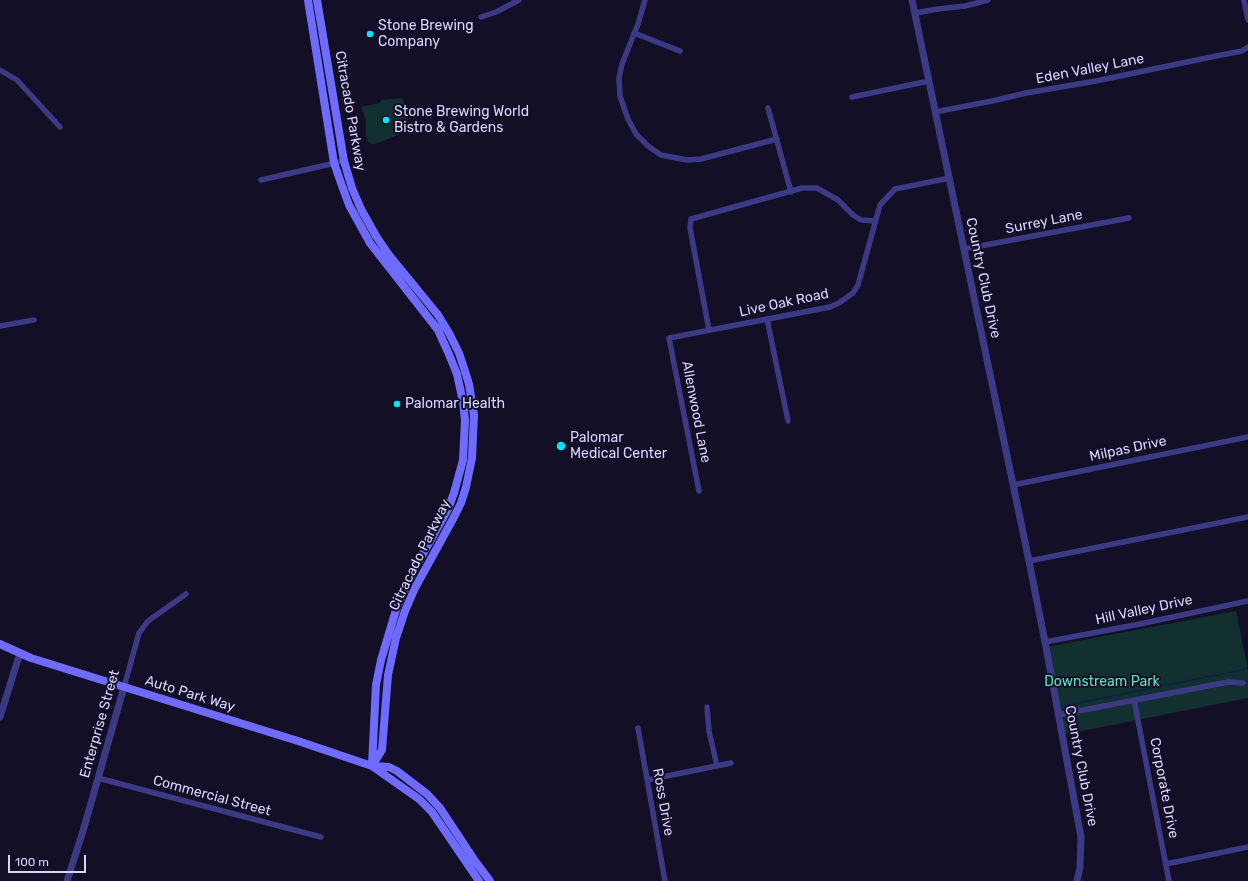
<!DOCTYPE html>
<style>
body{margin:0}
#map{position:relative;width:1248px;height:881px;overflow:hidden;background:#130f26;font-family:Rubik,sans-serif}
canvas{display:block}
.scale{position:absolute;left:8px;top:855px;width:78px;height:18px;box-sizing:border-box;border:2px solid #d9d4ff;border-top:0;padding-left:5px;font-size:12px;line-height:14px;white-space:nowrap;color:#d9d4ff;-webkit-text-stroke:3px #130f26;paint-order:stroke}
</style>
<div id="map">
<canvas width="1248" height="881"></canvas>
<div class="scale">100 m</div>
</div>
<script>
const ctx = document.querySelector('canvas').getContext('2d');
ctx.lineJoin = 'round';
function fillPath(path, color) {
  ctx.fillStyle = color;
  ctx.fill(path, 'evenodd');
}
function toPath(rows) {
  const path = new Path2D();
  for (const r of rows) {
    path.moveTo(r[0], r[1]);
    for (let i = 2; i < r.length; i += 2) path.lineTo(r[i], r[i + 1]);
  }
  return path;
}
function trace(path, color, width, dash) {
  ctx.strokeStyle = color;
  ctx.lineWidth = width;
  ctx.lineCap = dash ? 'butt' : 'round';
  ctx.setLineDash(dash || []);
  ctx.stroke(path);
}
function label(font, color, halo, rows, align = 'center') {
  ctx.font = font + ' Rubik,sans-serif';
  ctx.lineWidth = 4;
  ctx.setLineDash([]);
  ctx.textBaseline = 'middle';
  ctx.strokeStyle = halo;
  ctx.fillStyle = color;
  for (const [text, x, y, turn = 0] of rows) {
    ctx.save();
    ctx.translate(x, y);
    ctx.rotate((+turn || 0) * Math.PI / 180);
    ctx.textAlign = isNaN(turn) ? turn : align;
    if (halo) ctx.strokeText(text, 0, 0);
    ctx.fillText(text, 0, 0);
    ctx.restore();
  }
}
fillPath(toPath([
 [403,98,409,125,408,131,375,144,372,144,368,142,366,135,366,121,361,107,380,103,381,100],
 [1236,611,1248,670,1248,698,1062,735,1046,647]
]), '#12302f');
trace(toPath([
 [1058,707,1247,669]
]), '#0c2248', 1.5);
trace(toPath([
 [645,0,638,24,622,64,619,78,620,96,628,119,636,134,648,146,661,155,687,160,701,159,777,139],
 [1244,0,1248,20],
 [915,13,938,9,965,6,988,0],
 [481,17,496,12,519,0],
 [634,33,680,51],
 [0,70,17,80,60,127],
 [852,97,929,81],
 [768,108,791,192],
 [935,112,992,101,1026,93,1096,81,1211,57,1242,51,1248,47],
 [261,180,344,161],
 [964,249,1129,218],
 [767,319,788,421],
 [0,326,34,320],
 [709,330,690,228,691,219,802,188,817,188,838,200,853,215,861,220,876,221],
 [1013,485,1248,437],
 [699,491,669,338,830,307,839,303,853,293,858,285,880,205,895,189,950,178],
 [1029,561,1248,517],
 [1045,642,1135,625,1248,601],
 [124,687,139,633,148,621,186,594],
 [1134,700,1169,881],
 [707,707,709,731,717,766],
 [1058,715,1228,682,1243,683],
 [638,728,665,881],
 [98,778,321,837],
 [647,780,731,763],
 [1166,864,1248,847]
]), '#3d3a85', 5.5);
trace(toPath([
 [912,0,1029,561,1046,647,1081,837,1080,867,1077,881],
 [0,717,20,653],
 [67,881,83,831,124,687]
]), '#3d3a85', 7);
trace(toPath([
 [308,0,334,163,341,183,349,205,370,243,438,330,448,352,457,374,463,402,465,420,463,460,454,493,448,509,414,570,401,598,396,610,381,660,376,685,372,765],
 [317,0,344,161,352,188,361,209,376,236,389,255,438,315,449,333,459,353,464,368,469,384,474,415,472,458,466,487,461,503,454,517,415,588,405,611,396,638,388,675,382,750,372,766],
 [0,644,31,658,298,741,372,766,419,799,432,812,479,881],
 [373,766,389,767,397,771,427,794,440,808,475,861,490,881]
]), '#6f6bff', 8);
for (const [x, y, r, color] of [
 [370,34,4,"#00e5ff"],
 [386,120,4,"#00e5ff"],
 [397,404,4,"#00e5ff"],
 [561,446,5,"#00e5ff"]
]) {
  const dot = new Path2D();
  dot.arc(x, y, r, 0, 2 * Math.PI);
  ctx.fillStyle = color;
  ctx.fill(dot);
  trace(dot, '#130f26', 1.5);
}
label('14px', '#d9d4ff', '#130f26', [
 ["Stone Brewing",378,26],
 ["Company",378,42],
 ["Stone Brewing World",394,112],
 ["Bistro & Gardens",394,128],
 ["Palomar Health",405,404],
 ["Palomar",570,438],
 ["Medical Center",570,454]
], 'left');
label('14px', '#d9d4ff', '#130f26', [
 ["Eden Valley Lane",1090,69,-11],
 ["Citracado Parkway",350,111,80],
 ["Surrey Lane",1044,222,-11],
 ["Country Club Drive",983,278,78],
 ["Live Oak Road",784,303,-12],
 ["Allenwood Lane",696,412,79],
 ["Milpas Drive",1128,449,-12],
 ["Citracado Parkway",420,555,-64],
 ["Hill Valley Drive",1144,610,-12],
 ["Auto Park Way",190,694,17],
 ["Enterprise Street",100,724,-74],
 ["Country Club Drive",1081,766,79],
 ["Corporate Drive",1164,788,79],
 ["Commercial Street",212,796,15],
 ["Ross Drive",663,802,80]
]);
label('14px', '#5fe0c0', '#130f26', [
 ["Downstream Park",1102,682]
]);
</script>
